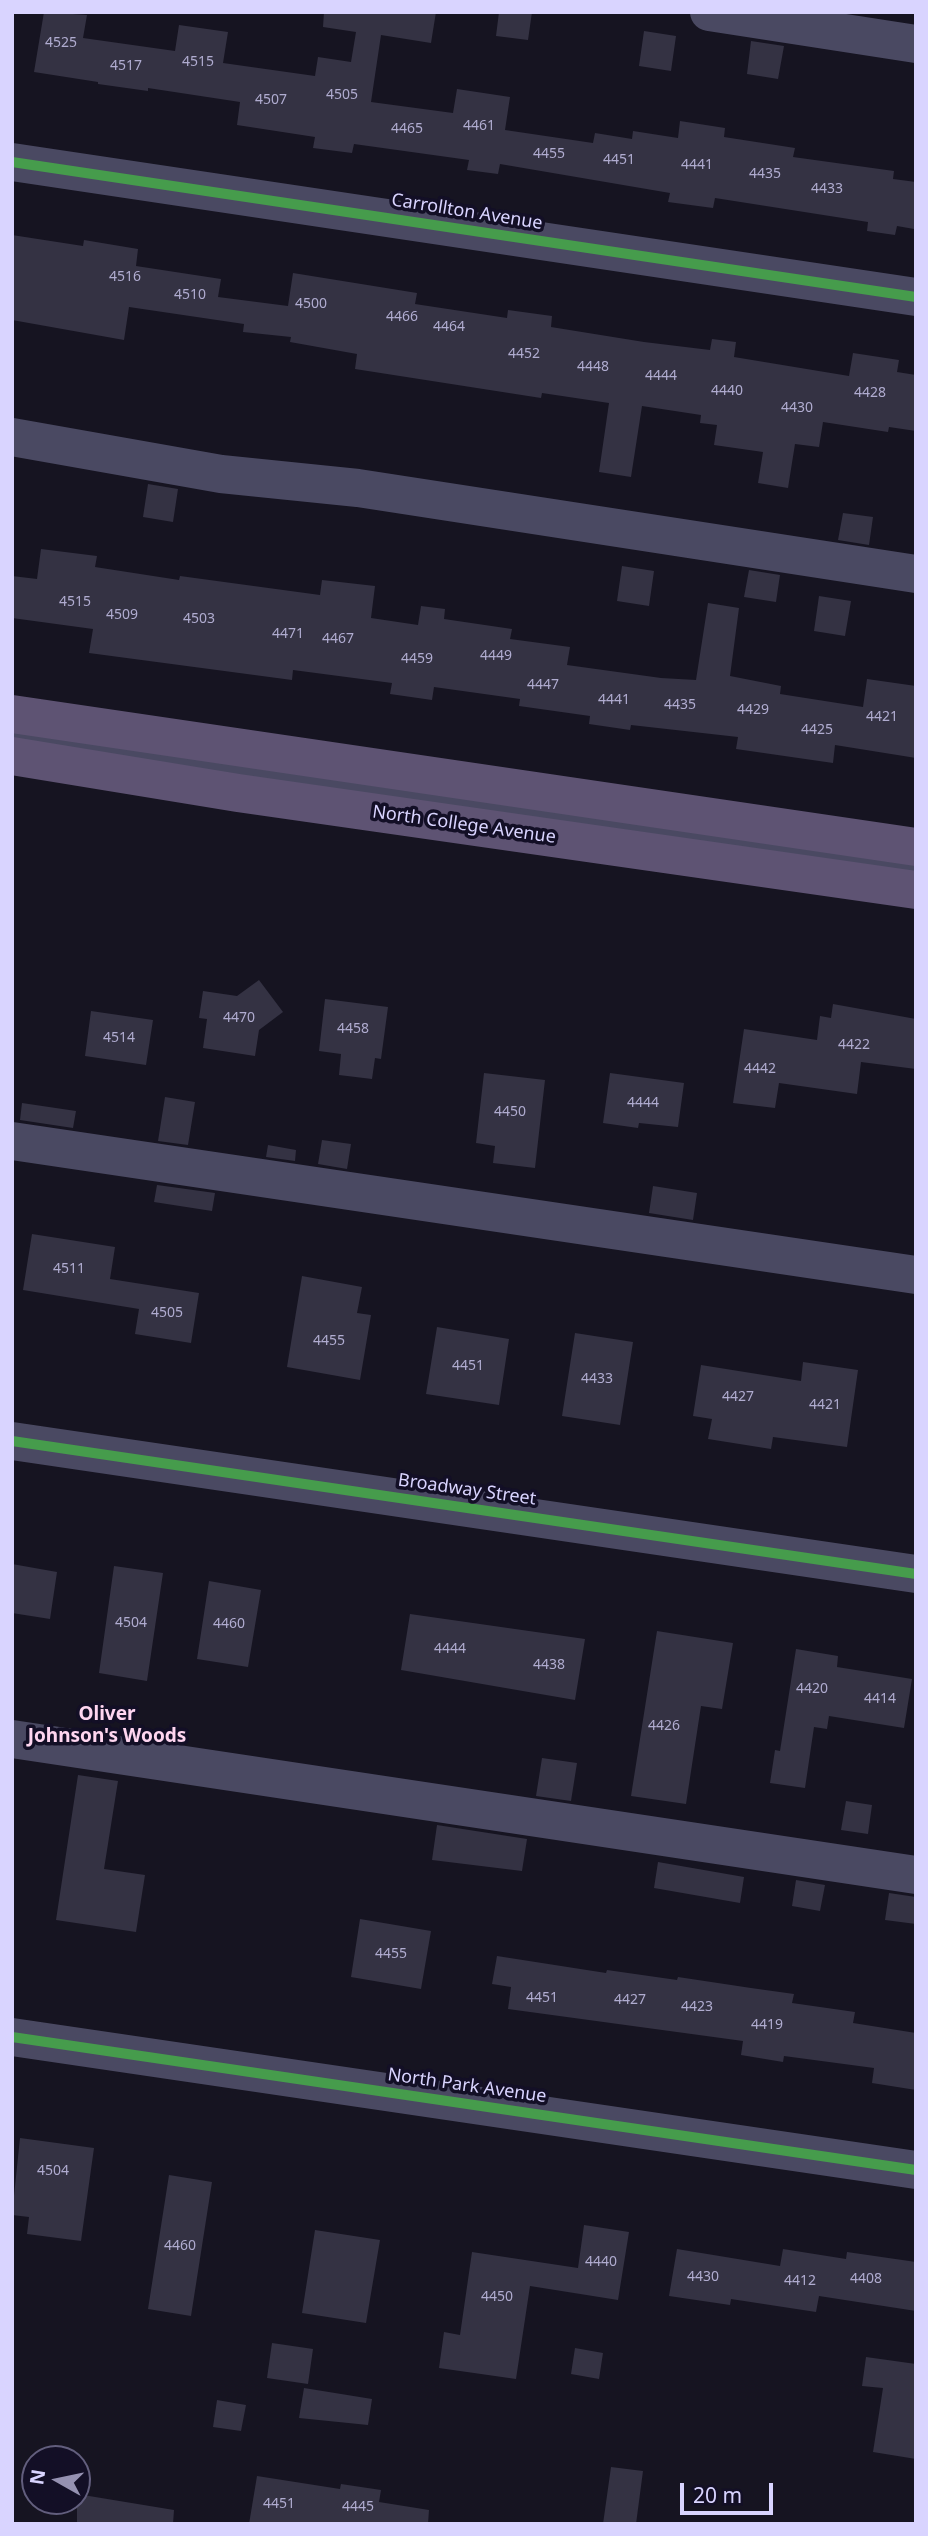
<!DOCTYPE html>
<style>
body{margin:0}
#map{position:relative;width:928px;height:2536px;overflow:hidden;background:#161421;font-family:"Noto Sans",sans-serif}
canvas{display:block}
.frame{position:absolute;inset:0;border:14px solid #d9d4ff;pointer-events:none}
.north{position:absolute;left:21px;top:2445px;width:70px;height:70px;box-sizing:border-box;background:#130f26;border:2px solid #625e7d;border-radius:50%;rotate:279deg;font-size:19px;font-weight:700;line-height:28px;text-align:center;color:#d9d4ff}
.north::after{content:'';display:block;margin:auto;width:24px;height:32px;background:#9591b1;clip-path:polygon(50% 0,100% 100%,50% 72%,0 100%)}
.scale{position:absolute;left:680px;top:2483px;width:93px;height:32px;box-sizing:border-box;border:4px solid #d9d4ff;border-top:0;padding-left:9px;font-size:21px;line-height:24px;white-space:nowrap;color:#d9d4ff;-webkit-text-stroke:5px #130f26;paint-order:stroke}
</style>
<div id="map">
<canvas width="928" height="2536"></canvas>
<div class="frame"></div>
<div class="north">N</div>
<div class="scale">20 m</div>
</div>
<script>
const ctx = document.querySelector('canvas').getContext('2d');
ctx.lineJoin = 'round';
function fillPath(path, color) {
  ctx.fillStyle = color;
  ctx.fill(path, 'evenodd');
}
function toPath(rows) {
  const path = new Path2D();
  for (const r of rows) {
    path.moveTo(r[0], r[1]);
    for (let i = 2; i < r.length; i += 2) path.lineTo(r[i], r[i + 1]);
  }
  return path;
}
function trace(path, color, width, dash) {
  ctx.strokeStyle = color;
  ctx.lineWidth = width;
  ctx.lineCap = dash ? 'butt' : 'round';
  ctx.setLineDash(dash || []);
  ctx.stroke(path);
}
function label(font, color, halo, rows, align = 'center') {
  ctx.font = font + ' "Noto Sans",sans-serif';
  ctx.lineWidth = 7;
  ctx.setLineDash([]);
  ctx.textBaseline = 'middle';
  ctx.strokeStyle = halo;
  ctx.fillStyle = color;
  for (const [text, x, y, turn = 0] of rows) {
    ctx.save();
    ctx.translate(x, y);
    ctx.rotate((+turn || 0) * Math.PI / 180);
    ctx.textAlign = isNaN(turn) ? turn : align;
    if (halo) ctx.strokeText(text, 0, 0);
    ctx.fillText(text, 0, 0);
    ctx.restore();
  }
}
fillPath(toPath([
 [44,12,87,15,83,38,175,51,179,25,228,32,223,63,315,76,318,57,351,62,356,32,323,27,324,12,436,12,431,43,381,35,371,102,453,113,457,89,510,97,505,130,593,143,595,133,632,139,633,131,678,138,680,121,725,128,724,137,795,148,793,157,894,171,893,179,916,182,914,229,897,226,895,235,867,231,868,222,715,198,713,208,668,202,670,193,500,164,498,174,467,170,469,160,354,144,352,153,313,148,315,137,237,125,240,102,148,88,148,91,98,84,98,82,34,72],
 [499,12,532,12,528,40,496,36],
 [644,31,676,36,671,71,639,66],
 [751,41,784,46,778,79,747,74],
 [12,235,83,246,84,240,138,249,136,266,221,279,218,297,288,306,293,273,417,293,415,304,507,318,508,310,552,316,551,327,644,342,710,350,712,339,736,342,734,357,849,376,853,353,899,360,897,372,916,375,916,431,889,427,888,432,823,422,819,447,795,444,788,488,758,483,763,452,714,445,717,425,700,423,701,415,642,406,631,477,599,472,609,403,542,393,541,398,355,369,357,354,290,342,291,337,243,332,244,324,129,307,124,340,12,320],
 [148,484,178,489,173,522,143,517],
 [843,513,873,517,869,545,838,540],
 [41,549,97,556,95,567,179,580,180,576,320,595,322,580,375,586,371,618,418,625,421,606,445,609,444,619,512,629,510,639,570,647,567,665,661,678,696,680,708,603,739,608,730,676,781,686,780,694,863,707,867,679,916,686,916,758,835,745,833,763,736,749,738,737,631,725,630,730,589,724,590,716,519,706,520,699,434,687,432,700,390,694,392,683,293,670,292,680,89,653,93,629,12,618,12,576,37,579],
 [622,566,654,571,649,606,617,601],
 [749,570,780,575,776,602,744,597],
 [819,596,851,601,845,636,814,631],
 [259,980,283,1012,259,1030,255,1056,203,1048,207,1019,199,1018,203,991,237,996],
 [325,999,388,1007,381,1059,375,1058,372,1079,339,1075,341,1054,319,1051],
 [833,1004,916,1019,916,1069,861,1062,857,1094,779,1083,775,1108,733,1103,744,1029,817,1040,820,1016,831,1018],
 [91,1011,153,1020,146,1065,85,1056],
 [484,1073,545,1080,535,1168,493,1163,495,1146,476,1143],
 [610,1073,684,1083,678,1127,639,1123,638,1128,603,1123],
 [165,1097,195,1102,188,1145,158,1141],
 [22,1103,76,1111,73,1128,20,1120],
 [322,1140,351,1144,347,1169,318,1164],
 [268,1145,296,1150,295,1161,266,1157],
 [157,1185,215,1193,212,1211,154,1202],
 [653,1186,697,1193,693,1220,649,1213],
 [32,1234,115,1247,110,1279,199,1293,191,1343,135,1334,139,1309,23,1290],
 [302,1276,362,1287,357,1313,371,1315,360,1380,287,1367],
 [437,1327,509,1339,499,1405,426,1394],
 [575,1333,633,1342,620,1425,562,1416],
 [803,1362,858,1370,847,1447,773,1437,771,1449,708,1439,712,1419,693,1416,701,1365,801,1381],
 [12,1564,57,1572,50,1619,12,1613],
 [114,1566,163,1573,147,1681,99,1673],
 [209,1581,261,1590,248,1667,197,1659],
 [410,1614,585,1639,575,1700,401,1670],
 [657,1631,733,1643,722,1709,701,1706,686,1804,631,1796],
 [796,1649,838,1656,837,1667,912,1679,904,1728,829,1716,827,1729,814,1727,805,1788,770,1783,775,1750,780,1751],
 [542,1758,577,1763,571,1801,536,1796],
 [78,1775,118,1781,104,1869,145,1875,136,1932,56,1920],
 [846,1801,872,1805,868,1834,841,1830],
 [437,1825,527,1839,522,1871,432,1860],
 [658,1862,744,1877,740,1903,654,1888],
 [796,1880,825,1885,820,1911,792,1906],
 [889,1893,916,1897,916,1924,885,1920],
 [360,1919,431,1931,421,1989,351,1977],
 [497,1956,606,1973,607,1970,677,1980,678,1977,751,1988,794,1994,792,2003,855,2012,853,2023,916,2033,916,2090,872,2083,874,2068,784,2056,783,2062,741,2055,743,2041,508,2009,511,1987,492,1984],
 [20,2138,94,2148,81,2241,27,2234,29,2217,12,2215],
 [169,2175,212,2182,191,2316,148,2309],
 [584,2225,629,2232,618,2300,530,2286,516,2379,439,2368,444,2332,460,2335,472,2252,578,2268],
 [315,2230,380,2240,366,2323,302,2313],
 [677,2249,780,2266,783,2249,846,2259,847,2252,916,2262,916,2311,819,2296,816,2312,731,2299,730,2305,669,2296],
 [272,2343,313,2349,308,2384,267,2378],
 [575,2348,603,2353,599,2379,571,2374],
 [866,2357,916,2364,916,2459,873,2452,883,2388,862,2386],
 [304,2388,372,2399,368,2425,299,2418],
 [217,2400,246,2405,241,2431,213,2427],
 [611,2467,643,2471,636,2524,603,2524],
 [257,2476,340,2489,341,2484,381,2490,379,2502,429,2510,428,2524,249,2524],
 [77,2494,174,2510,173,2524,77,2524]
]), '#343243');
trace(toPath([
 [709,12,916,44],
 [12,162,916,297],
 [12,437,221,474,358,488,916,574],
 [12,737,916,868],
 [12,1141,916,1275],
 [12,1441,916,1574],
 [12,1739,916,1875],
 [12,2037,916,2170]
]), '#4a4962', 38);
trace(toPath([
 [12,714,916,847],
 [12,756,238,793,916,890]
]), '#5e5373', 38);
trace(toPath([
 [12,162,916,297],
 [12,1441,916,1574],
 [12,2037,916,2170]
]), '#469c4c', 10);
label('14px', '#b0acd0', null, [
 ["4525",61,43],
 ["4515",198,62],
 ["4517",126,66],
 ["4505",342,95],
 ["4507",271,100],
 ["4461",479,126],
 ["4465",407,129],
 ["4455",549,154],
 ["4451",619,160],
 ["4441",697,165],
 ["4435",765,174],
 ["4433",827,189],
 ["4516",125,277],
 ["4510",190,295],
 ["4500",311,304],
 ["4466",402,317],
 ["4464",449,327],
 ["4452",524,354],
 ["4448",593,367],
 ["4444",661,376],
 ["4440",727,391],
 ["4428",870,393],
 ["4430",797,408],
 ["4515",75,602],
 ["4509",122,615],
 ["4503",199,619],
 ["4471",288,634],
 ["4467",338,639],
 ["4449",496,656],
 ["4459",417,659],
 ["4447",543,685],
 ["4441",614,700],
 ["4435",680,705],
 ["4429",753,710],
 ["4421",882,717],
 ["4425",817,730],
 ["4470",239,1018],
 ["4458",353,1029],
 ["4514",119,1038],
 ["4422",854,1045],
 ["4442",760,1069],
 ["4444",643,1103],
 ["4450",510,1112],
 ["4511",69,1269],
 ["4505",167,1313],
 ["4455",329,1341],
 ["4451",468,1366],
 ["4433",597,1379],
 ["4427",738,1397],
 ["4421",825,1405],
 ["4504",131,1623],
 ["4460",229,1624],
 ["4444",450,1649],
 ["4438",549,1665],
 ["4420",812,1689],
 ["4414",880,1699],
 ["4426",664,1726],
 ["4455",391,1954],
 ["4451",542,1998],
 ["4427",630,2000],
 ["4423",697,2007],
 ["4419",767,2025],
 ["4504",53,2171],
 ["4460",180,2246],
 ["4440",601,2262],
 ["4430",703,2277],
 ["4408",866,2279],
 ["4412",800,2281],
 ["4450",497,2297],
 ["4451",279,2504],
 ["4445",358,2507]
]);
label('18px', '#d9d4ff', '#130f26', [
 ["Carrollton Avenue",467,212,9],
 ["North College Avenue",464,825,8],
 ["Broadway Street",467,1490,8],
 ["North Park Avenue",467,2086,8]
]);
label('bold 19px', '#ffd6f0', '#130f26', [
 ["Oliver",107,1715],
 ["Johnson's Woods",107,1737]
]);
</script>
